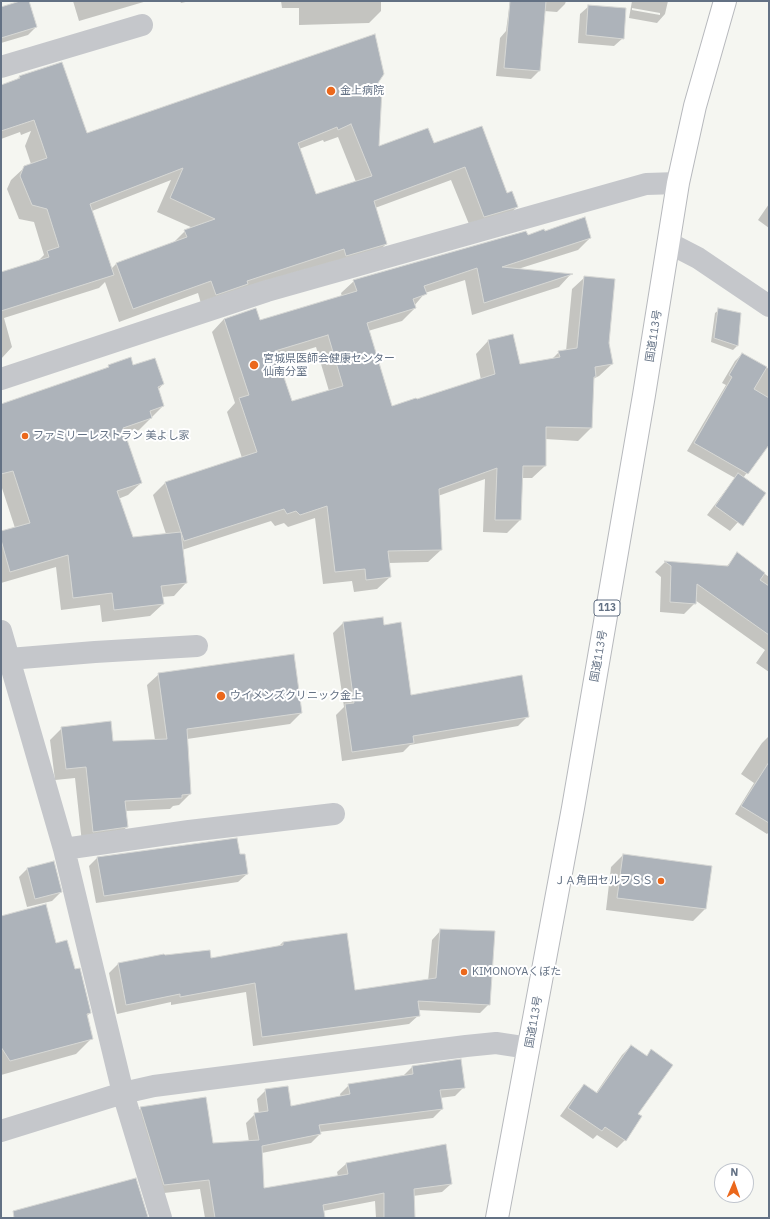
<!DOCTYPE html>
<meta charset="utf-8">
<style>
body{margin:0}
#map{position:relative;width:770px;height:1219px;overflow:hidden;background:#f5f6f1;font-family:"IBM Plex Sans",sans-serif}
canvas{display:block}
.frame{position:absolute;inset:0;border:2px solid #637184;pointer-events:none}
.north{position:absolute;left:714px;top:1163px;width:40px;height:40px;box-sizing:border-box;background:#fff;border:1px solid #c1c6ce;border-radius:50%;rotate:2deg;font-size:11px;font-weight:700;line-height:16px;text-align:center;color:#637184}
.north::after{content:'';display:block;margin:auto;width:14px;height:18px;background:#eb681c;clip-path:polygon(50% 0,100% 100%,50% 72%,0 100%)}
</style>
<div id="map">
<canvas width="770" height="1219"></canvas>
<div class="frame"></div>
<div class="north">N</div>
</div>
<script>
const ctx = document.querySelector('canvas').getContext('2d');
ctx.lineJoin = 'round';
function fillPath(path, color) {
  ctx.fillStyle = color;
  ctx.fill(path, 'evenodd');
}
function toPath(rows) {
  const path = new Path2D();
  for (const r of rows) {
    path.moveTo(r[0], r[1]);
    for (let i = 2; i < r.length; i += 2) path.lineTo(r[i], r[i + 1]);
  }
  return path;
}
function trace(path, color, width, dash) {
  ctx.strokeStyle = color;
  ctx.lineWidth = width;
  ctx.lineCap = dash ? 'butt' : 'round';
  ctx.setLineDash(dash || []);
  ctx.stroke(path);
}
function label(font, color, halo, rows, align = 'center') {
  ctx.font = font + ' "IBM Plex Sans","Noto Sans JP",sans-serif';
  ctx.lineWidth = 4;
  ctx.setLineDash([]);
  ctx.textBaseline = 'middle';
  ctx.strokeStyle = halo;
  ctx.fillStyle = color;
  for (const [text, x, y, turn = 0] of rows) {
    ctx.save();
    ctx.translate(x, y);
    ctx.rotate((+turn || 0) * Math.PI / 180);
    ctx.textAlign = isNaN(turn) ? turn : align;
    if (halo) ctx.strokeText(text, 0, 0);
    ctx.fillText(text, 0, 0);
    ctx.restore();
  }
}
fillPath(toPath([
 [23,1,28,1,36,27,28,35,1,43,1,8],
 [73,1,147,1,79,21],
 [180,1,190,1,181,3],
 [281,1,381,1,381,11,369,23,299,25,299,8,282,8],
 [510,1,566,1,565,4,557,12,544,11,539,71,531,79,496,76,500,38,506,31],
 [632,1,668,1,665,14,657,23,629,18],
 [632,8,660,13,660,15,632,10],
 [589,6,623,38,614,46,578,43,580,14],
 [61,63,86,134,377,83,378,148,433,145,506,194,517,207,503,220,471,229,451,180,375,208,386,244,373,257,202,307,198,293,119,322,105,282,99,288,4,318,12,347,1,359,1,273,37,262,44,255,34,222,19,219,7,189,11,180,25,167,31,164,25,146,31,131,21,135,20,132,1,139,1,86,16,81,19,77],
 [338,137,356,182,316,195,299,149,323,140,324,142],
 [171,180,157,212,193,228,185,231,172,244,116,264,111,269,92,211],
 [769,204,769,228,758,220],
 [544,232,590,238,578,250,518,269,570,275,559,287,472,315,465,280,425,293,414,306,415,308,402,321,368,331,391,407,416,401,481,380,476,354,488,341,513,336,519,366,552,359,559,352,566,351,572,289,585,277,608,343,612,364,599,376,593,379,591,428,578,441,545,439,545,466,532,478,521,478,520,520,507,533,483,532,485,479,438,496,441,550,428,562,388,563,390,577,377,589,354,592,352,581,323,584,315,518,288,527,284,523,275,526,271,521,182,550,186,583,174,596,162,597,163,604,150,616,102,622,100,605,61,610,56,567,1,583,1,532,15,528,1,485,1,405,105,369,109,366,133,366,163,384,158,390,163,406,139,430,124,435,141,483,128,495,118,499,132,538,166,534,153,495,165,483,242,458,227,412,235,403,212,332,224,319,255,309,259,322,342,297,341,293,354,281],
 [316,347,329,391,291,403,277,359],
 [719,310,740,314,737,346,733,350,711,342,715,313],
 [742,354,769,369,769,443,743,478,757,488,738,522,730,531,707,515,735,478,687,451,726,385,722,383,735,361],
 [733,559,749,562,769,577,769,672,756,663,765,650,695,600,695,603,684,614,660,612,661,577,655,572,665,562,726,567],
 [382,618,384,626,410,696,528,716,518,726,410,745,403,752,342,761,336,715,344,707,333,633,343,623],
 [159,674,301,713,290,724,187,739,190,794,179,805,173,806,170,809,125,811,127,827,115,838,82,843,75,778,55,780,50,740,62,728,113,742,155,740,147,685],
 [769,736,769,832,767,834,735,814,754,783,741,774,762,743],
 [623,855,705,909,693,921,606,910,611,867],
 [239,856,247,874,238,882,96,903,89,866,97,858],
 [27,869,61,892,52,901,27,907,19,877],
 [1,917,56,944,90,1013,87,1016,92,1038,76,1054,1,1075],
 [441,930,489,1004,480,1013,418,1010,419,1015,409,1024,253,1046,246,992,171,1005,171,1002,117,1014,109,973,118,964,164,955,210,959,279,946,283,942,354,991,428,981,432,940],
 [631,1046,646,1057,652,1051,637,1114,625,1140,617,1148,597,1135,593,1139,560,1116,576,1094,584,1085,596,1093,622,1055],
 [413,1066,464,1087,455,1096,440,1098,442,1109,433,1118,319,1132,320,1134,311,1143,262,1153,263,1190,338,1176,337,1172,346,1164,451,1184,442,1192,413,1196,414,1218,376,1218,375,1201,323,1211,324,1218,205,1218,200,1189,155,1194,132,1117,141,1108,212,1144,249,1142,246,1123,255,1114,259,1114,257,1099,266,1090,290,1107,341,1097,340,1094,349,1085,404,1077,404,1075]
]), '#0003');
const building = toPath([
 [20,1,29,1,37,27,1,38,1,7,20,1],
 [510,1,546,1,540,71,504,68,510,1],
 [588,5,626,8,624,39,586,35,588,5],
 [375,34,384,74,378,83,382,90,379,146,428,128,434,143,482,126,507,193,512,191,518,207,484,217,465,167,374,201,387,244,346,256,344,249,247,281,248,284,216,295,211,281,133,309,116,263,187,237,184,230,215,219,170,198,183,168,90,204,114,275,1,311,1,272,49,257,47,251,59,247,47,209,32,205,20,176,24,166,47,158,34,120,1,131,1,85,20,78,19,76,62,62,87,133,375,34],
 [351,124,372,176,316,194,298,143,337,127,338,130,351,124],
 [585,217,591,238,502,267,573,274,484,303,477,268,424,286,427,294,413,299,416,308,367,323,392,406,416,398,417,399,495,374,488,340,513,334,520,364,560,357,558,351,577,348,584,276,615,279,609,343,613,364,595,367,596,377,594,377,592,428,546,427,546,466,523,466,521,520,495,520,497,468,439,489,442,550,388,551,391,577,366,580,365,569,335,572,327,506,300,515,296,511,287,514,284,509,184,541,181,532,187,583,161,586,164,604,114,610,112,593,73,598,68,555,10,572,1,540,1,531,30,523,13,471,1,474,1,404,109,367,108,365,131,357,133,365,155,358,164,384,158,387,164,406,150,411,152,418,123,428,142,483,117,491,133,537,181,532,165,482,257,452,239,398,249,395,224,319,256,308,260,320,357,291,353,280,526,231,528,235,544,229,545,231,585,217],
 [328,335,343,386,292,401,275,351,328,335],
 [718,308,741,313,738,346,714,338,718,308],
 [742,353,767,367,754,389,769,398,769,445,748,474,694,443,732,377,729,375,742,353],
 [738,473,766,493,743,526,715,506,738,473],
 [737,552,765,573,760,580,769,586,769,635,697,584,696,604,670,602,671,566,664,561,728,566,737,552],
 [383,617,384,625,401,622,411,695,522,675,529,717,413,736,414,743,352,752,345,704,354,703,343,622,383,617],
 [294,654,302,713,187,729,191,794,182,795,182,798,125,801,128,827,93,832,86,767,66,769,61,727,111,721,113,741,167,739,158,673,294,654],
 [769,762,769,823,741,806,769,762],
 [237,838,240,854,245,854,248,874,104,896,97,857,237,838],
 [623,854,712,866,706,909,617,898,623,854],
 [54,861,62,892,35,899,27,868,54,861],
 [46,904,56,943,67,940,75,969,80,968,91,1013,87,1014,93,1039,10,1061,1,1047,1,916,46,904],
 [440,929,495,931,490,1005,418,1001,420,1016,262,1037,255,983,180,997,180,994,126,1005,118,963,164,954,165,955,210,950,211,958,283,945,283,942,347,933,355,990,436,978,440,929],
 [631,1045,647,1056,651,1049,673,1065,638,1114,642,1116,626,1141,605,1127,602,1131,568,1108,584,1084,597,1093,631,1045],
 [461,1059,465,1088,440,1090,443,1109,319,1125,321,1134,262,1146,264,1188,348,1174,346,1163,446,1144,452,1184,414,1189,415,1218,384,1218,384,1193,323,1205,325,1218,215,1218,209,1180,164,1185,140,1107,206,1097,213,1143,259,1140,254,1113,268,1111,265,1089,288,1086,291,1106,350,1094,348,1084,413,1074,412,1066,461,1059],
 [136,1178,148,1217,142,1218,14,1218,13,1211,136,1178]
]);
fillPath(building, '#adb3ba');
trace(building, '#d6d7d4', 1);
const highway = toPath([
 [497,1218,573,808,644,395,678,183,695,106,725,1]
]);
trace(highway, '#b7b9bd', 24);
trace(toPath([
 [1,67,142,25],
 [669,243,698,258,769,306],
 [1,379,267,291,646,184,678,183],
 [1,631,64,849,123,1093,161,1218],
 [9,659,95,652,197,646],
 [64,849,189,831,334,814],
 [1,1131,123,1093,154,1086,466,1046,496,1043,529,1048]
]), '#c5c7cb', 22);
trace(highway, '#fff', 22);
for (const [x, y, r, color] of [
 [331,91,5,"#eb681c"],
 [254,365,5,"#eb681c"],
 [25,436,4,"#eb681c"],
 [221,696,5,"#eb681c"],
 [661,881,4,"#eb681c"],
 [464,972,4,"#eb681c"]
]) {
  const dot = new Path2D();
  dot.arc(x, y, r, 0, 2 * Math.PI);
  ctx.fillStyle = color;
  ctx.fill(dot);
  trace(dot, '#fff', 1.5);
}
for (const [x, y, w] of [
 [607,608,26]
]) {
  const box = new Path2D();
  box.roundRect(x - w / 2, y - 8, w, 16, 3);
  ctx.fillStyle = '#fff';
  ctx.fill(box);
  trace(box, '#637184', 1);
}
label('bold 10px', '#637184', null, [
 ["113",607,608]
]);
label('11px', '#637184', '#fff', [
 ["金上病院",340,91],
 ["宮城県医師会健康センター",263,359],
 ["仙南分室",263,372],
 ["ファミリーレストラン 美よし家",33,436],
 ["ウイメンズクリニック金上",230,696],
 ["ＪＡ角田セルフＳＳ",653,881,"right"],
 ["KIMONOYAくぼた",472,972]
], 'left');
label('11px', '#637184', '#fff', [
 ["国道113号",654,336,-81],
 ["国道113号",599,656,-80],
 ["国道113号",534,1022,-80]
]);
</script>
